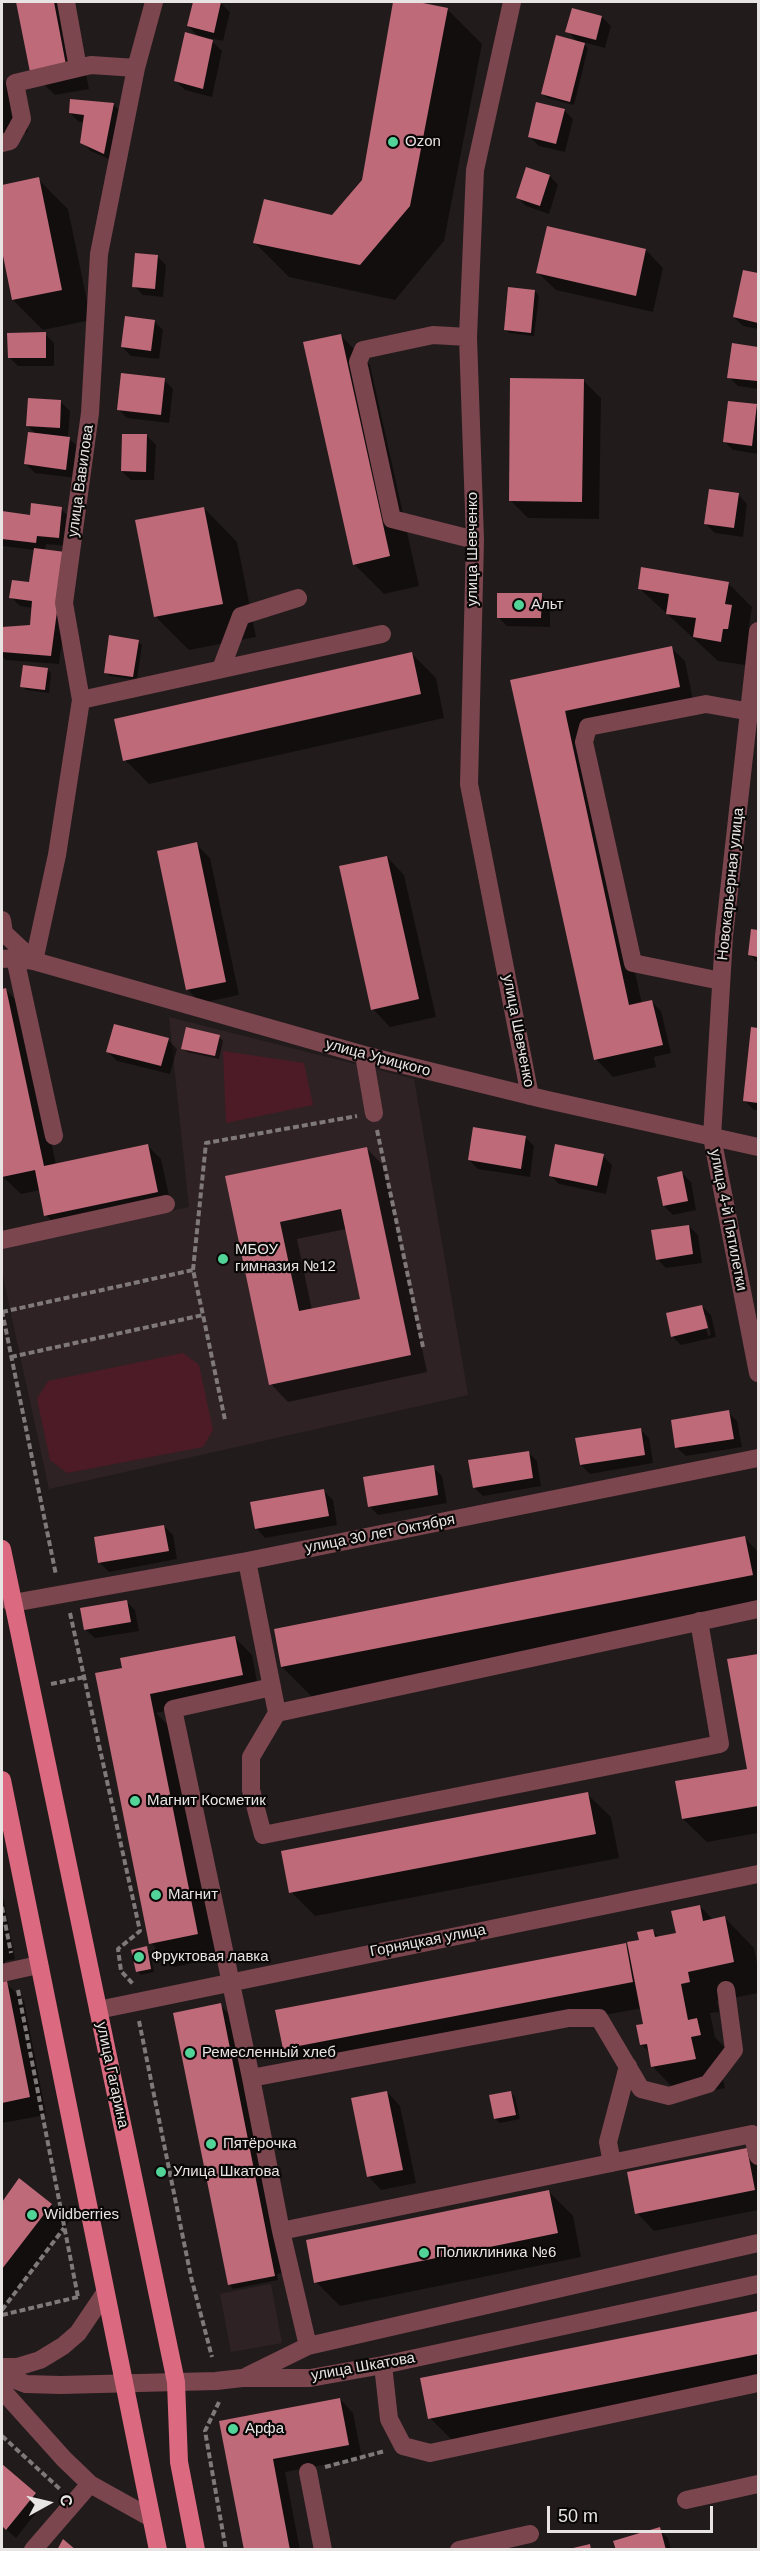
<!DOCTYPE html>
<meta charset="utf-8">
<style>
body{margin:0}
#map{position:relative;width:760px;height:2551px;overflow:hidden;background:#221b1c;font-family:Arial,sans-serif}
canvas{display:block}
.frame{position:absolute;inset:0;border:3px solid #e9e4e4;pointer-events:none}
.north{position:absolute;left:18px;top:2473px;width:60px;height:60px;-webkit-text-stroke:4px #0a0707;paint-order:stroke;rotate:82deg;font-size:16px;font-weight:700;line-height:24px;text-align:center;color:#e9e4e4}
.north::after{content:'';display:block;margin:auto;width:21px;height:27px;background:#e9e4e4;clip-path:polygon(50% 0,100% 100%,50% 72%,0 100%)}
.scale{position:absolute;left:547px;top:2506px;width:166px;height:27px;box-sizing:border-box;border:3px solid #e9e4e4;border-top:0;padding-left:8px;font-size:18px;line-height:21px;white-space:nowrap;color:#e9e4e4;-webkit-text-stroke:4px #0a0707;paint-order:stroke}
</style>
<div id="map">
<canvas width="760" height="2551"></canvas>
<div class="frame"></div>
<div class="north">С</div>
<div class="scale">50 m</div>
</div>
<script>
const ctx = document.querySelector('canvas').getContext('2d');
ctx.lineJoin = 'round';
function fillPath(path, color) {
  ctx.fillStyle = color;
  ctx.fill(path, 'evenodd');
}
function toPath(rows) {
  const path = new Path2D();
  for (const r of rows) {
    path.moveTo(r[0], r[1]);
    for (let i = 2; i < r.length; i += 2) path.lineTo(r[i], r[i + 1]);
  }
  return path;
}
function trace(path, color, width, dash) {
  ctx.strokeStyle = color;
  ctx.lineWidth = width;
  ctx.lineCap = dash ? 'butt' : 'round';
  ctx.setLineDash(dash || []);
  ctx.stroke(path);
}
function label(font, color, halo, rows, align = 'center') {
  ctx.font = font + ' Arial,sans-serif';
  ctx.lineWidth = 4.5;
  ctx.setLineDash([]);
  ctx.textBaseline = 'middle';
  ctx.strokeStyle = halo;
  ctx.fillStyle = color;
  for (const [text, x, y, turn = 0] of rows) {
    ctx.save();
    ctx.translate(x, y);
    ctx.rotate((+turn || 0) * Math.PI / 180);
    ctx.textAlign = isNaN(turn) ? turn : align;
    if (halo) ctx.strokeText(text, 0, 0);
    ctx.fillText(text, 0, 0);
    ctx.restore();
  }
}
fillPath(toPath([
 [169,1017,414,1079,468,1395,49,1489,2,1272,2,1247,189,1207],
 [271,2284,282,2343,231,2352,220,2294]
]), '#2f2224');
fillPath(toPath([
 [223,1051,304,1063,313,1105,226,1123],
 [183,1353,199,1365,213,1430,203,1447,67,1473,50,1460,37,1399,48,1381]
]), '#4c1b25');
fillPath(toPath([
 [18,2,72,2,89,89,55,95,31,72],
 [194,2,221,3,230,12,223,41,209,38,222,51,212,97,185,90,176,81,200,38,188,26],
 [395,2,411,2,447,9,482,44,444,241,395,300,289,277,254,242,332,217,363,180],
 [573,10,602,17,611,26,605,48,582,42,588,48,574,105,547,98,543,94,578,42,567,31],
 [2,78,22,98,28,132,2,137],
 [72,100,114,105,123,114,113,161,91,151,82,142,84,122,79,122,70,113],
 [564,110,573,119,565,152,539,146,530,137],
 [550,176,558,185,549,214,526,206,517,197],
 [38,179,68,209,91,320,43,330,13,300,2,244,2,186],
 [548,228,646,250,663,268,653,312,556,290,538,273],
 [157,256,166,265,163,297,143,295,134,286],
 [744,272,758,275,758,329,743,326,734,317],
 [535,291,539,296,534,336,509,333,505,329],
 [154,321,163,330,159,359,131,356,122,347],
 [45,334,54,343,54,366,18,366,9,357],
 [340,335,370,365,419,586,384,594,354,564],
 [733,345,758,348,758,389,738,386,729,377],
 [164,380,173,389,169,423,127,418,118,409],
 [583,380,601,398,599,519,528,518,510,500],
 [61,402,70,411,68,438,79,447,75,478,35,473,26,464,36,434,28,426],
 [757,406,758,454,733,450,724,441],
 [147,436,156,445,154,480,131,480,122,471],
 [739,495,747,504,743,537,715,533,706,524],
 [204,508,237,542,256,637,189,650,155,616],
 [61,509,70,518,68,546,46,544,45,551,73,562,59,664,6,660,2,656,2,628,32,626,33,608,20,606,11,597,30,584,35,550,2,546,2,513,32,516],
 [728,583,752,607,749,625,755,631,745,665,718,661,639,588],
 [541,595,550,604,550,627,507,626,498,617],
 [138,641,142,645,137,680,110,676,105,672],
 [671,648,685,661,693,700,580,724,642,1004,652,1002,661,1011,671,1053,654,1057,656,1067,613,1077,596,1059,512,681],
 [560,684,567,715,564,716],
 [412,654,436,678,444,718,149,784,125,760],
 [47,669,51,673,49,693,26,690,22,686],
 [196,844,210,858,239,995,201,1003,187,989],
 [387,857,404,875,436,1017,390,1027,373,1009],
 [753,930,758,931,758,963,750,955],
 [6,990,23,1007,56,1165,148,1146,161,1159,171,1205,59,1229,46,1215,40,1190,21,1194,3,1177,2,991],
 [752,1029,758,1029,758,1110,754,1110,745,1101],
 [219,1037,223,1041,219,1059,187,1052,183,1048],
 [168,1040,177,1049,170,1074,117,1061,108,1052],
 [525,1137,534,1146,530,1177,478,1169,469,1160],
 [366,1148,384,1166,427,1372,288,1402,271,1384,227,1178],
 [346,1229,361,1300,312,1310,297,1239],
 [603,1156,612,1165,606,1194,559,1184,550,1175],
 [682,1173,691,1182,696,1210,673,1215,664,1206],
 [689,1226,698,1235,702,1263,666,1268,657,1259],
 [702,1306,711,1315,716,1337,681,1345,672,1336],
 [703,1315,706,1315,711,1335,708,1336],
 [728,1412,737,1421,742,1447,686,1456,677,1448],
 [640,1429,649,1438,653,1463,590,1474,581,1465],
 [528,1452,537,1461,541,1486,483,1496,474,1487],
 [433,1467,442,1476,447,1503,378,1515,369,1506],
 [324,1491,333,1500,337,1525,265,1538,256,1528],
 [164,1526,173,1535,177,1559,109,1572,100,1563],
 [745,1538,758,1552,758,1609,312,1697,282,1667,275,1631],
 [126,1601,135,1610,139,1631,95,1638,86,1630],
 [234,1637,252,1655,259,1693,156,1713,176,1733,221,1957,174,1967,151,1943,124,1669],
 [758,1656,758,1833,707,1842,683,1819,748,1770,729,1661],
 [587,1794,611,1817,619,1858,315,1916,291,1892],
 [2,1891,15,1959,5,1961,6,1969,2,1970],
 [700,1906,713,1920,725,1918,754,1948,758,1969,758,1993,717,2001,719,2012,710,2013,715,2037,727,2050,720,2067,725,2088,682,2097,653,2067,650,2053,641,2044,645,2025,642,2008,308,2072,284,2048,625,1945,630,1950,653,1931,659,1937,677,1934],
 [146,1948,150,1952,154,1972,141,1975,137,1971],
 [6,1983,24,2001,46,2115,2,2123,2,1984],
 [220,2005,244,2029,292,2271,277,2274,278,2280,233,2289,229,2284],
 [387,2092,400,2106,416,2183,381,2190,368,2176],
 [511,2093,515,2097,520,2119,500,2123,495,2119],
 [746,2150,758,2162,758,2210,654,2231,637,2213],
 [20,2180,51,2205,69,2222,2,2309,2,2204],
 [549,2192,573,2216,581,2257,340,2306,316,2282],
 [758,2313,758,2389,460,2448,430,2418,422,2380],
 [340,2399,353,2413,362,2458,285,2472,300,2550,245,2550,221,2422],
 [2,2466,44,2503,16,2538,2,2526],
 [659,2529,668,2538,671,2550,617,2550]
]), '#0007');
fillPath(toPath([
 [16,2,54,2,66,65,30,72],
 [193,2,221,2,214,33,187,26],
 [393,2,418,2,448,8,410,206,360,265,253,243,264,199,332,215,362,180],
 [572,8,602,16,596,40,565,32],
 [185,32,213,40,203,89,174,81],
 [556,35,585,43,570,102,541,94],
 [70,99,114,103,104,154,80,143,84,115,69,113],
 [536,102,565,109,556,144,528,137],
 [526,167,550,175,540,206,516,198],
 [39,177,62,290,12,300,2,251,2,185],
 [547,226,646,249,636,296,536,273],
 [135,253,158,255,155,289,132,287],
 [743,270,758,273,758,323,733,317],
 [508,287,535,290,531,333,504,330],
 [125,316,155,320,151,351,121,347],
 [46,332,46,358,8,358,7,333],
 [341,334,390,556,353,565,303,342],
 [732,343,758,347,757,381,727,378],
 [121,373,165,378,161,415,117,410],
 [510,378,584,379,582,502,509,501],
 [28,398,61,400,60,428,26,426],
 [728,401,757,404,752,446,723,442],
 [28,432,70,437,66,470,24,464],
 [122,434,147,434,146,472,121,471],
 [709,489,739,493,734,528,704,524],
 [31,503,62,507,59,538,37,536,36,543,2,539,2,511,30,515],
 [204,507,223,604,154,617,135,520],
 [34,548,65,552,51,656,2,652,2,627,30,625,32,601,9,598,12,580,29,582],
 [641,567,729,582,725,604,732,605,728,629,723,629,721,642,693,637,696,618,666,614,669,594,638,589],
 [497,593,542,593,541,618,497,618],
 [109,635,139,640,133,677,104,673],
 [672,646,680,687,565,711,629,1005,652,1000,663,1045,594,1060,510,680],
 [412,652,421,694,123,761,114,719],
 [23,665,48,668,45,690,20,687],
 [197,842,226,982,186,990,157,851],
 [387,856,419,999,371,1010,339,866],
 [751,929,758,930,758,957,748,955],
 [6,988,44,1166,148,1144,158,1192,44,1216,35,1170,2,1177,2,989],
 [114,1024,169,1038,161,1066,106,1052],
 [186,1027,220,1035,215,1056,181,1049],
 [751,1027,758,1028,758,1103,743,1101],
 [473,1127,526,1136,521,1169,468,1160],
 [555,1144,604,1154,597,1186,549,1176],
 [367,1147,411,1355,269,1385,225,1176],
 [341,1209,360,1299,299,1311,280,1222],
 [682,1171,688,1201,663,1206,657,1177],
 [689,1225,693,1254,656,1260,651,1230],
 [702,1305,708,1328,671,1337,666,1313],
 [729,1410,734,1439,675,1448,671,1420],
 [641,1428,645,1455,580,1465,575,1438],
 [529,1451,533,1478,473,1488,468,1460],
 [434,1465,438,1495,368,1507,363,1477],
 [324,1489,329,1516,255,1529,250,1502],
 [164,1525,169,1551,98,1563,94,1537],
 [745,1536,753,1575,281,1667,274,1629],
 [127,1600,131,1622,84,1630,80,1608],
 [235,1636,243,1675,150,1694,198,1934,149,1944,95,1673,122,1668,120,1658],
 [758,1654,758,1806,682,1819,675,1781,747,1769,727,1659],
 [588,1792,596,1834,289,1893,281,1851],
 [700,1905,703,1921,725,1916,734,1962,688,1972,690,1982,681,1984,688,2020,697,2018,701,2035,691,2037,696,2059,651,2067,647,2044,640,2045,636,2025,643,2024,627,1942,639,1940,637,1932,653,1929,655,1937,676,1933,671,1911],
 [626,1943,633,1982,283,2049,275,2010],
 [147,1946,151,1969,136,1972,131,1950],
 [7,1981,30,2097,2,2103,2,1982],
 [221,2003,275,2276,228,2285,173,2013],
 [387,2091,403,2170,367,2177,351,2098],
 [511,2091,516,2115,494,2119,489,2095],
 [747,2148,755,2190,635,2214,627,2172],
 [19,2178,52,2204,2,2269,2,2202],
 [549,2190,558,2233,314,2283,306,2240],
 [758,2311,758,2354,428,2419,420,2378],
 [340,2398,349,2445,273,2459,290,2550,244,2550,219,2421],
 [2,2464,36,2493,6,2530,2,2526],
 [660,2527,666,2550,616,2550,613,2541],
 [63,2539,76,2550,57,2550],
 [590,2544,591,2550,569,2550,569,2549]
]), '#be6a79');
trace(toPath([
 [377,1130,423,1347],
 [193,1270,206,1143,357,1116],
 [2,1311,56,1575],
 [2,1312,193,1270,203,1315],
 [11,1357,203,1315,225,1420],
 [70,1613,140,1931,118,1949,121,1971,133,1984],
 [51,1684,85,1677],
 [2,1907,11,1953],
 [18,1990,78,2297],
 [139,2021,191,2277,212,2357],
 [2,2310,64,2228],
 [2,2315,78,2297],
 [219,2402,205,2431,226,2550],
 [2,2436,61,2490],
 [325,2467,385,2451]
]), '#7f7979', 4, [6, 3]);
trace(toPath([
 [66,2,78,68],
 [512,2,475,170,468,337,475,540,469,784,530,1096],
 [2,143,10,141,22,119,15,83,91,65,136,68],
 [468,337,433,335,363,350,358,362,392,519,475,540],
 [758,631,724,936,712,1137,758,1373],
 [221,669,241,616,298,598],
 [81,700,382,634],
 [2,920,4,933,34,961],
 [15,958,54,1136],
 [2,959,15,958,34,961,364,1055,543,1099,758,1147],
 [34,961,57,855,81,700,64,603,90,413,99,254,136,68,154,2],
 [721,981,633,963,584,742,588,727,706,704,751,712],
 [364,1055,374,1113],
 [2,1240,166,1204],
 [247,1561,277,1713,251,1757,251,1790,263,1835,720,1744,699,1621],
 [2,1597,13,1603,247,1561,758,1458],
 [272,1687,173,1709,251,2078,569,2018,599,2018,641,2089,669,2096,708,2084,734,2050,726,1990],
 [277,1713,758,1609],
 [2,1973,38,1965],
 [98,2010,758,1874],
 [251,2078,281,2231],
 [612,2163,608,2142,628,2066],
 [308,2346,281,2231,752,2134,758,2156],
 [383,2365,389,2419,403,2446,430,2453,758,2383],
 [2,2367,17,2367,40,2360,63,2346,78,2333,105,2293],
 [2,2375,26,2384,61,2385,216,2381,242,2378,310,2378,383,2365,758,2284],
 [247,2376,308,2346,758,2243],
 [2,2390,64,2459,90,2484,151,2518],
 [308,2472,323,2550],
 [686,2500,758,2484],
 [33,2550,90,2484],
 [459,2550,530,2534]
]), '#7c464f', 18);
trace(toPath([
 [2,1549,176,2382,179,2462,196,2550],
 [2,1780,158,2550]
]), '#db6a80', 18);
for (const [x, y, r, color] of [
 [393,142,6,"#52d397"],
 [519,605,6,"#52d397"],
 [223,1259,6,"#52d397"],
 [135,1801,6,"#52d397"],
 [156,1895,6,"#52d397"],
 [139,1957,6,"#52d397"],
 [190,2053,6,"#52d397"],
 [211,2144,6,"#52d397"],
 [161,2172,6,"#52d397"],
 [32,2215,6,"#52d397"],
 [424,2253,6,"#52d397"],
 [233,2429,6,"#52d397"]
]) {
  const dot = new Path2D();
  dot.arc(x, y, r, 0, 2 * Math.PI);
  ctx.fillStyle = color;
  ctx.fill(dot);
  trace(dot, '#0a0707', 2);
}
label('15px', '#e9e4e4', '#0a0707', [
 ["Ozon",405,142],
 ["Альт",531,605],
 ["МБОУ",235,1250],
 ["гимназия №12",235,1267],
 ["Магнит Косметик",147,1801],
 ["Магнит",168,1895],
 ["Фруктовая лавка",151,1957],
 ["Ремесленный хлеб",202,2053],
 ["Пятёрочка",223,2144],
 ["Улица Шкатова",173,2172],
 ["Wildberries",44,2215],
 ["Поликлиника №6",436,2253],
 ["Арфа",245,2429]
], 'left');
label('15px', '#e9e4e4', '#0a0707', [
 ["улица Вавилова",81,481,-82],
 ["улица Шевченко",473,549,-90],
 ["Новокарьерная улица",731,884,-84],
 ["улица Шевченко",518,1031,79],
 ["улица Урицкого",378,1058,15],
 ["улица 4-й Пятилетки",728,1220,79],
 ["улица 30 лет Октября",380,1534,-11],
 ["Горняцкая улица",428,1941,-11],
 ["улица Гагарина",112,2075,78],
 ["улица Шкатова",363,2367,-10]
]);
</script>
